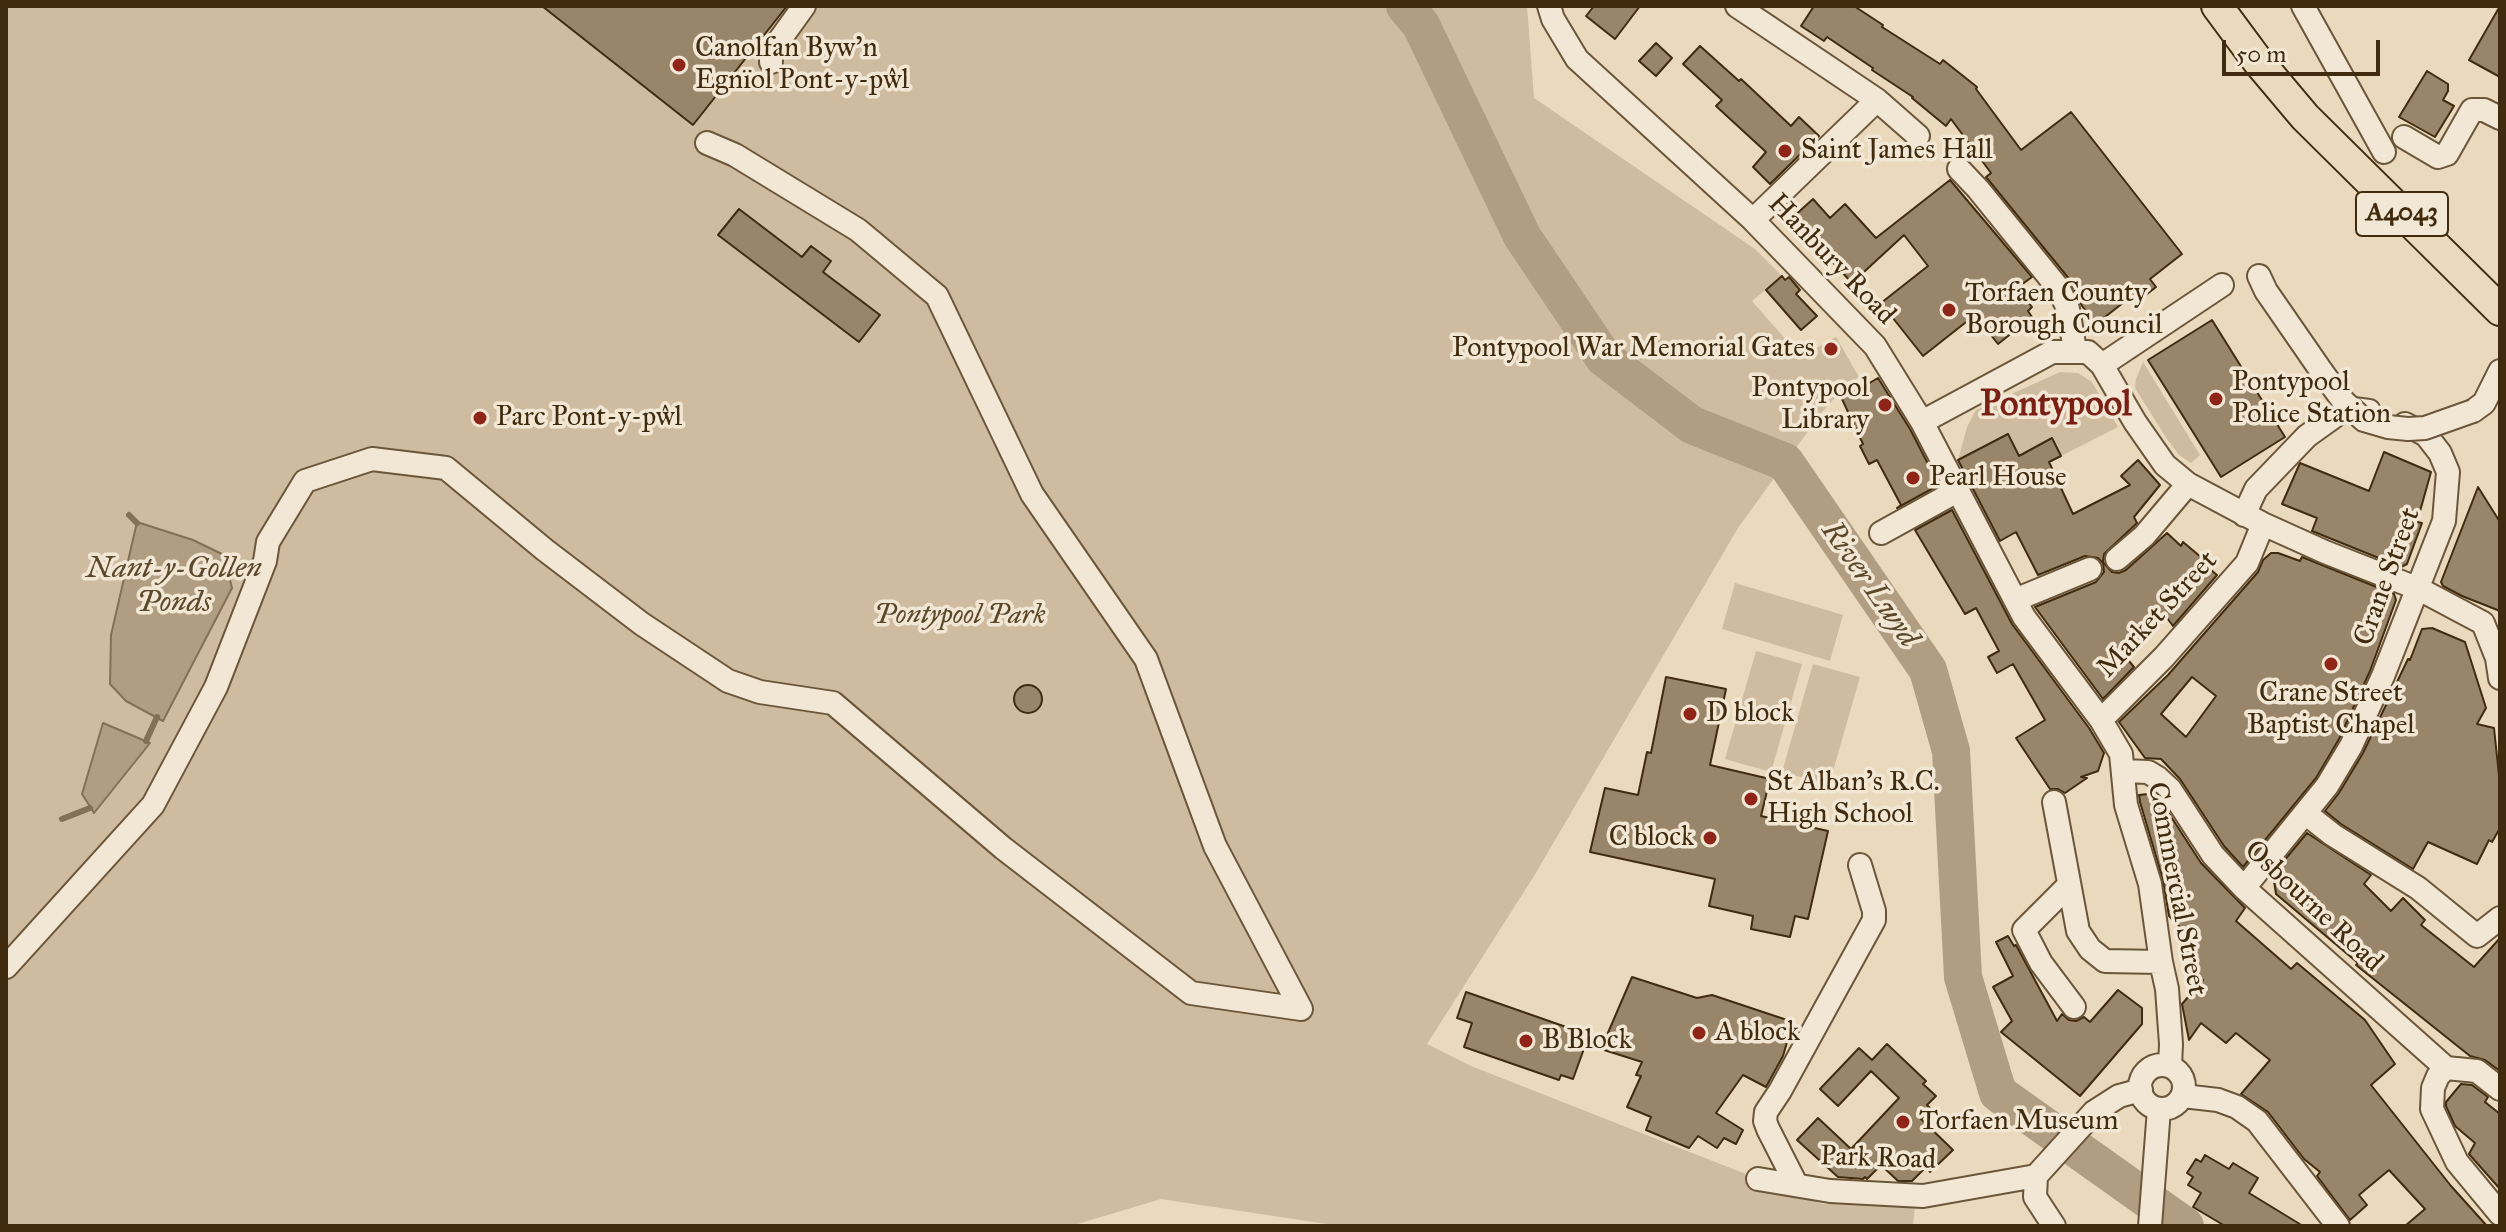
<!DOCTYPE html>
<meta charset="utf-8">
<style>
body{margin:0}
#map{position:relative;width:2506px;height:1232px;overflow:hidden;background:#ebd9be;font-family:"IM FELL Great Primer",serif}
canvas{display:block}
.frame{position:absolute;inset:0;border:8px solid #402b0e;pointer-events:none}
.scale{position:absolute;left:2222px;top:40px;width:158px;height:36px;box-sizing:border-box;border:4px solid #402b0e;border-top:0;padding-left:10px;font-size:24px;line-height:28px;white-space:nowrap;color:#402b0e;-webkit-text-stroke:6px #f2e6d5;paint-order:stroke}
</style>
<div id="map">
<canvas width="2506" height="1232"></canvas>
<div class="frame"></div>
<div class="scale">50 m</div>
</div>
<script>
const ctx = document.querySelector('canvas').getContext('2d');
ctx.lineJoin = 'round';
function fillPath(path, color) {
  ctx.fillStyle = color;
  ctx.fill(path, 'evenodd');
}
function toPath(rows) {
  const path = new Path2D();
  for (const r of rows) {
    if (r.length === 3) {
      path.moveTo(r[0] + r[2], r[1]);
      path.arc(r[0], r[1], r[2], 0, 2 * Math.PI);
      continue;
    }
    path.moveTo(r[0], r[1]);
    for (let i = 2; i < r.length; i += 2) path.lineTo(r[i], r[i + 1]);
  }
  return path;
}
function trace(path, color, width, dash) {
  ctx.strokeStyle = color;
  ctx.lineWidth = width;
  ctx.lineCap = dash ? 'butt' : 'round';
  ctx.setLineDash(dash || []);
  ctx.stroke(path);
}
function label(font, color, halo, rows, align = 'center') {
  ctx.font = font + ' "IM FELL Great Primer",serif';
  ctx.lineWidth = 7;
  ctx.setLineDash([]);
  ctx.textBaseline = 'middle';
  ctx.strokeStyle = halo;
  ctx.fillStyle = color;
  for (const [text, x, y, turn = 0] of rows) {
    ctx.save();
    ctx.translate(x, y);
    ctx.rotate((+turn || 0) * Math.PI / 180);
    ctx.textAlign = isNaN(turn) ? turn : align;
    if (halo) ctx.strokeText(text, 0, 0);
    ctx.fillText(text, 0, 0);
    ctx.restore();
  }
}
fillPath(toPath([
 [6,6,1527,6,1534,98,1755,249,1782,276,1752,301,1801,357,1836,337,1859,377,1842,390,1822,412,1738,528,1534,876,1427,1044,1471,1066,1822,1204,1915,1205,1913,1226,1340,1226,1161,1199,1071,1226,6,1226],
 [2143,362,2200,455,2191,463,2179,455,2167,439,2135,388,2136,379],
 [2060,372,2078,373,2092,382,2118,427,2061,456,2052,438,2019,456,2007,434,1958,460,1967,427,1976,410],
 [1735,583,1843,615,1830,661,1722,629],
 [1756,651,1802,664,1771,772,1725,759],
 [1813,664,1860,677,1829,785,1782,772]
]), '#cebba0');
const water = toPath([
 [137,522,193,540,224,555,232,588,163,721,126,701,110,684,111,635,137,522],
 [103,723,150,743,94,813,82,794,103,723]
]);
fillPath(water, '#b19e82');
trace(water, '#847054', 2);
trace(toPath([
 [129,515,137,523],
 [146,741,157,717],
 [62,819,90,808]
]), '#847054', 6);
trace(toPath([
 [1405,6,1421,25,1522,236,1604,358,1692,425,1785,462,1928,670,1951,751,1963,977,1998,1093,2185,1226]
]), '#b19e82', 38);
const building = toPath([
 [542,6,787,6,693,125,542,6],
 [1594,6,1640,6,1615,39,1586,16,1594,6],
 [1814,6,1854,6,1883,25,1882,27,1940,64,1943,60,1977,87,1976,89,2021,150,2071,112,2182,254,2150,279,2156,287,2133,305,2128,299,2096,324,2082,306,2070,280,1986,177,1991,173,1951,119,1946,126,1912,98,1913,97,1872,70,1873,68,1827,37,1824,41,1801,26,1814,6],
 [2500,6,2500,77,2469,60,2500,6],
 [1656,43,1672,58,1656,76,1639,61,1656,43],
 [1700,46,1739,81,1741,79,1791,126,1799,117,1819,136,1770,184,1753,167,1766,152,1716,106,1722,100,1683,64,1700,46],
 [2427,71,2448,84,2448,91,2443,100,2454,106,2435,137,2399,117,2427,71],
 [1950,180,2032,277,2017,288,2032,307,2028,311,2032,317,1998,344,1975,315,1923,356,1881,303,1928,266,1904,235,1852,283,1792,218,1813,199,1830,218,1845,204,1876,238,1950,180],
 [739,209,802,257,811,246,831,261,823,272,880,315,859,342,718,235,739,209],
 [1782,276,1785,280,1789,277,1800,290,1796,294,1817,316,1801,330,1766,290,1782,276],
 [2212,320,2285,437,2221,477,2148,360,2212,320],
 [1878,378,1910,429,1939,485,1897,508,1901,505,1877,460,1869,464,1860,446,1863,444,1842,399,1878,378],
 [2008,434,2019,456,2052,438,2061,456,2049,462,2073,514,2130,485,2121,476,2138,460,2160,485,2134,517,2137,523,2104,554,2103,562,2112,572,2119,573,2126,570,2167,533,2181,546,2183,542,2202,558,2200,561,2217,575,2173,626,2167,618,2123,654,2134,667,2103,699,2035,607,2096,582,2104,572,2103,563,2098,558,2085,556,2038,575,2016,532,2000,541,1958,460,2008,434],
 [2384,452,2431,472,2417,522,2422,523,2407,564,2401,567,2312,531,2317,518,2282,504,2300,463,2369,491,2384,452],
 [2478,487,2500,522,2500,611,2462,596,2443,586,2441,582,2478,487],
 [1952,510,2012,624,2089,728,2104,753,2098,771,2081,777,2087,778,2065,793,2058,789,2050,789,2016,738,2045,720,2013,664,1997,673,1988,657,1999,651,1976,608,1965,614,1915,530,1952,510],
 [2271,553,2278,553,2300,561,2302,557,2394,594,2396,600,2370,671,2339,739,2316,778,2243,867,2224,846,2180,779,2161,759,2145,758,2119,722,2168,675,2258,572,2263,560,2271,553],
 [2192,677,2216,696,2186,737,2161,714,2192,677],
 [2432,628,2465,642,2486,708,2477,724,2494,728,2500,785,2500,828,2492,842,2489,840,2477,864,2428,842,2413,869,2341,824,2325,811,2339,793,2363,753,2408,659,2410,660,2422,629,2432,628],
 [1666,677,1726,689,1710,765,1770,779,1761,816,1828,831,1808,919,1795,916,1790,937,1751,929,1753,916,1709,906,1715,879,1590,852,1605,788,1638,795,1647,752,1651,753,1666,677],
 [1028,699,14],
 [2148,794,2159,798,2201,863,2245,908,2236,921,2291,969,2297,963,2365,1020,2395,1064,2371,1085,2451,1186,2487,1226,2405,1226,2425,1209,2389,1170,2359,1195,2367,1205,2350,1220,2317,1176,2320,1172,2304,1159,2268,1112,2241,1094,2270,1060,2236,1033,2226,1043,2201,1023,2189,1040,2182,1004,2203,980,2188,958,2184,931,2169,916,2163,880,2140,802,2139,795,2148,794],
 [2307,833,2371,875,2364,884,2391,911,2403,898,2425,920,2421,925,2474,967,2500,938,2500,1071,2485,1060,2470,1056,2356,965,2358,963,2276,894,2273,874,2307,833],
 [2008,936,2014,946,2016,945,2057,1021,2062,1014,2069,1020,2076,1021,2084,1017,2090,1022,2118,990,2142,1008,2142,1024,2080,1096,2001,1032,2012,1021,1993,987,2013,976,1996,942,2008,936],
 [1632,977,1697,998,1712,995,1793,1022,1783,1056,1766,1087,1743,1075,1716,1113,1743,1130,1736,1144,1724,1138,1717,1148,1698,1136,1689,1148,1646,1130,1651,1117,1627,1107,1641,1076,1636,1075,1642,1062,1601,1049,1632,977],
 [1466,992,1589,1035,1573,1079,1561,1075,1559,1080,1464,1047,1472,1023,1457,1018,1466,992],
 [1887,1044,1926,1081,1923,1084,1936,1096,1927,1105,1931,1109,1921,1119,1953,1150,1930,1172,1926,1167,1912,1181,1898,1181,1881,1165,1867,1179,1865,1177,1863,1179,1838,1177,1797,1140,1818,1118,1851,1149,1899,1098,1871,1071,1838,1106,1820,1089,1859,1048,1872,1060,1887,1044],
 [2461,1084,2472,1085,2488,1097,2485,1102,2500,1114,2500,1189,2469,1154,2475,1143,2455,1126,2446,1106,2446,1102,2461,1084],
 [2205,1155,2229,1169,2233,1163,2258,1178,2249,1193,2303,1226,2225,1226,2193,1207,2201,1193,2188,1185,2193,1177,2187,1173,2196,1159,2201,1162,2205,1155]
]);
fillPath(building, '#99856a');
trace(building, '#402b0e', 2);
const minor = toPath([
 [1549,6,1553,19,1577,59,1753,220,1875,346,1922,422,2024,617,2101,720,2121,754,2126,805,2150,884,2161,962,2167,989,2171,1044,2170,1066],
 [1737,6,1877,100,1918,136],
 [2303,6,2384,152],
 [771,62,771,52,804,6],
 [2404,137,2438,157,2447,154,2472,110,2484,110,2500,118],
 [1959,169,1978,189,2059,289,2068,309,2075,350],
 [1753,220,1877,100],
 [2259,276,2266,291,2322,372],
 [2102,365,2222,285],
 [2473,411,2484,403,2500,371],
 [1922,422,2052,352,2088,352,2102,365,2135,422,2165,465,2188,484,2263,524,2325,552,2419,589,2483,623,2497,658,2500,678],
 [2244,515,2256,489,2307,436,2342,411,2354,409,2369,411],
 [1881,533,1957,491],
 [2117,559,2144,536,2188,484],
 [2015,600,2090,569],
 [2101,720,2164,657,2247,563,2263,524],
 [2123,771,2148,772,2158,778,2170,789,2213,855,2244,888,2446,1068,2477,1071,2500,1089],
 [2054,802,2078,931,2090,949,2105,961,2161,962],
 [2305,813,2333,835,2418,888,2477,936,2500,918],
 [2068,886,2024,930,2041,963,2074,1007],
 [2244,888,2327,786,2351,746,2383,676,2444,521,2448,472,2440,453,2426,435,2405,424],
 [6,967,153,805,216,687,265,561,268,542,305,481,372,459,446,468,545,550,642,624,728,681,760,692,833,703,1003,848,1191,993,1301,1009,1215,846,1146,659,1032,494,937,296,858,230,735,155,707,143],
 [2162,1087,22],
 [2446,1068,2438,1076,2433,1088,2432,1109,2457,1162,2500,1214],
 [2183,1096,2218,1100,2237,1107,2257,1121,2338,1226],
 [2036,1176,2094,1112,2119,1096,2141,1090],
 [2036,1176,2035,1197,2054,1226],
 [1758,1179,1830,1191,1923,1196,2036,1176],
 [1796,1184,1768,1129,1765,1121,1766,1112,1780,1091,1874,920,1874,911,1860,865],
 [2150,1226,2159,1109]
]);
const major = toPath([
 [2217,6,2257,60,2305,117,2500,310]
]);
trace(minor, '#6b563a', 26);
trace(major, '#402b0e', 34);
trace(minor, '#f2e6d5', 22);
trace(major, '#ebd9be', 30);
const minorBridge = toPath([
 [2322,372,2344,402,2364,420,2388,427,2408,429,2425,428,2473,411]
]);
trace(minorBridge, '#6b563a', 26, []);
trace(minorBridge, '#f2e6d5', 22);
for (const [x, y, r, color] of [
 [679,65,8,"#8f2418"],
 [1785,151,8,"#8f2418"],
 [1949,310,8,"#8f2418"],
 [1831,349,8,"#8f2418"],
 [2216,399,8,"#8f2418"],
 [1885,405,8,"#8f2418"],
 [480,418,8,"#8f2418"],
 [1913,478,8,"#8f2418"],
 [2331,664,8,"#8f2418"],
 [1690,714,8,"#8f2418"],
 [1751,799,8,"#8f2418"],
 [1710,838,8,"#8f2418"],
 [1699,1033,8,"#8f2418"],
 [1526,1041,8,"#8f2418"],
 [1903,1122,8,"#8f2418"]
]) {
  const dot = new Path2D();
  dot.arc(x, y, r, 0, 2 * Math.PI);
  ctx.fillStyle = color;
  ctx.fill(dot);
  trace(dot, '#f2e6d5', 3);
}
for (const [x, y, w] of [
 [2402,214,92]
]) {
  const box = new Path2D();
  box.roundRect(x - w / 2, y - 22, w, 44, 6);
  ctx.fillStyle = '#f2e6d5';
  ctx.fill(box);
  trace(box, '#402b0e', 2);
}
label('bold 26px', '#402b0e', null, [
 ["A4043",2402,214]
]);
label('28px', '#402b0e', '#f2e6d5', [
 ["Canolfan Byw'n",695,49],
 ["Egnïol Pont-y-pŵl",695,81],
 ["Saint James Hall",1801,151],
 ["Torfaen County",1965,294],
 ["Borough Council",1965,326],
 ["Pontypool War Memorial Gates",1815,349,"right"],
 ["Pontypool",2232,383],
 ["Police Station",2232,415],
 ["Pontypool",1869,389,"right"],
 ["Library",1869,421,"right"],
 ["Parc Pont-y-pŵl",496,418],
 ["Pearl House",1929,478],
 ["Crane Street",2331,694,"center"],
 ["Baptist Chapel",2331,726,"center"],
 ["D block",1706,714],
 ["St Alban's R.C.",1767,783],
 ["High School",1767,815],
 ["C block",1694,838,"right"],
 ["A block",1715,1033],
 ["B Block",1542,1041],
 ["Torfaen Museum",1919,1122]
], 'left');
label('28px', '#402b0e', '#f2e6d5', [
 ["Hanbury Road",1831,260,46],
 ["Crane Street",2388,577,-70],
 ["Market Street",2158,615,-47],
 ["Commercial Street",2176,889,79],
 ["Osbourne Road",2313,907,43],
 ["Park Road",1878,1159,2]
]);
label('italic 28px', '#5c482b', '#f2e6d5', [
 ["Pontypool Park",960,616]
]);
label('italic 30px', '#5c482b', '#f2e6d5', [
 ["Nant-y-Gollen",174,570],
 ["Ponds",174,604],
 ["River Lwyd",1869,585,55]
]);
label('bold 36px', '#7a1f14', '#f2e6d5', [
 ["Pontypool",2056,406]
]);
</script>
